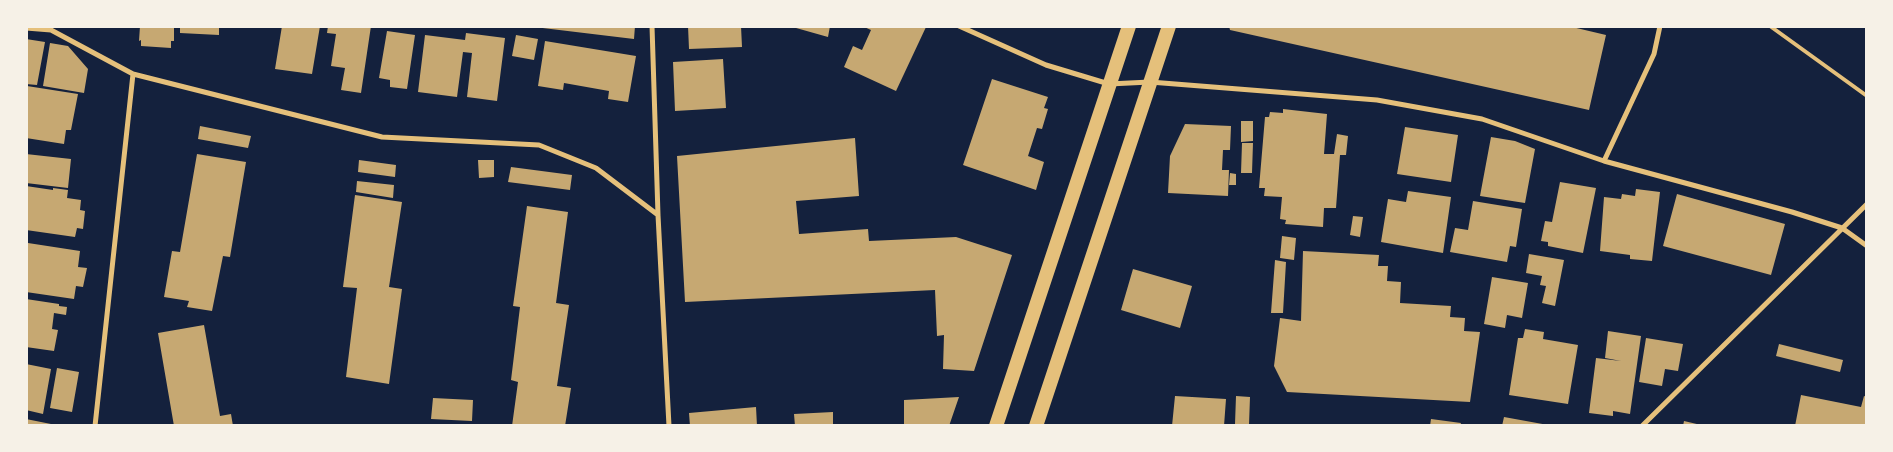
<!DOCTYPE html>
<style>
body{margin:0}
#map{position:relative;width:1893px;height:452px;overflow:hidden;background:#14213d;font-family:"IBM Plex Sans",sans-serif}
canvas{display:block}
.frame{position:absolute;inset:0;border:28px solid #f6f1e7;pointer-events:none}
</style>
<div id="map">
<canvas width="1893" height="452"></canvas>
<div class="frame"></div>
</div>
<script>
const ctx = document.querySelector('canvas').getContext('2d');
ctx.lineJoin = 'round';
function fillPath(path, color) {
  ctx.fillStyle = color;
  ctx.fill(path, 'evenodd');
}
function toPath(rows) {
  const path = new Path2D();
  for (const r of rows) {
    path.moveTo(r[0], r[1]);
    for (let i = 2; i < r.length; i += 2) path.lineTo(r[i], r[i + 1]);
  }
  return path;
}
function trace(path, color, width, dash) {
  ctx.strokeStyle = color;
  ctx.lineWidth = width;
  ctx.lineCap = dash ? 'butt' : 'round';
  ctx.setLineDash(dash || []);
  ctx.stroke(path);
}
fillPath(toPath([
 [140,26,174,26,174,41,171,41,171,48,141,46,141,40,139,41],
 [180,26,219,26,219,35,180,33],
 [282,26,320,26,312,74,275,69],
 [328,26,371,26,361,93,341,90,345,68,331,66,336,34,327,33],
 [526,26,635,26,634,39],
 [688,26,741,26,742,47,689,49],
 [789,26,830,26,828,37],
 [862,26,926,27,896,91,844,67,853,46,862,50,871,30],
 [1229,26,1568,26,1606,35,1589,110,1230,30],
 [387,31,415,35,407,89,390,87,390,80,379,78],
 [466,33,505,38,497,101,467,97,472,53,463,52,457,97,418,92,425,35,465,40],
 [516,35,538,39,534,60,512,56],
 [26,39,45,42,37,85,26,84],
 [545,41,636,56,628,102,608,99,609,91,564,83,563,90,538,86],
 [50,43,68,46,88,69,84,93,43,86],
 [723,59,726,108,675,111,673,62],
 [992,79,1048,97,1044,108,1048,109,1042,129,1037,128,1028,156,1044,162,1036,190,963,165],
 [27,86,78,94,71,130,66,130,64,144,26,138],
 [1283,109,1327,114,1324,154,1334,154,1337,134,1348,136,1346,155,1340,155,1336,208,1324,208,1323,227,1285,224,1286,220,1280,219,1282,197,1264,196,1265,188,1259,188,1265,117,1269,117,1270,112,1283,113],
 [1241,121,1253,121,1253,141,1241,142],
 [1185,124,1231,126,1230,150,1223,150,1222,170,1229,170,1228,196,1168,193,1170,156],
 [200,126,251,136,248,148,198,139],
 [1405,127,1458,135,1451,182,1397,174],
 [1491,137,1515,141,1535,149,1525,203,1480,196],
 [855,138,859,196,796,201,799,234,868,229,869,241,956,237,1012,255,974,371,943,369,944,335,937,336,935,290,685,302,677,156],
 [1242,143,1253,143,1252,173,1241,173],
 [26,154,71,159,68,188,26,183],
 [197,154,246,162,230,257,223,256,212,311,187,307,189,301,164,297,172,251,180,252],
 [359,160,396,165,395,177,358,172],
 [478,160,494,160,494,177,479,178],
 [511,167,572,175,570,190,508,182],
 [1230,173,1236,174,1236,185,1229,185],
 [357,181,394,185,393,198,356,192],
 [1560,182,1596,188,1583,253,1548,246,1548,242,1541,241,1545,221,1552,222],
 [26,186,53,190,53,188,68,190,67,198,81,200,80,210,85,211,83,229,77,228,75,237,26,230],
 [1636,189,1660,192,1652,261,1630,259,1630,255,1600,251,1604,197,1621,199,1622,194,1635,196],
 [1408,191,1451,197,1443,253,1381,242,1388,199,1406,202],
 [1677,194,1785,224,1771,275,1663,246],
 [355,195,402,202,389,287,402,289,389,384,346,377,357,288,343,287],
 [1473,201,1522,209,1516,247,1510,246,1507,262,1450,252,1455,228,1468,230],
 [527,206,568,212,556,303,569,305,557,386,571,388,565,426,512,426,518,382,511,380,520,307,513,306],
 [1353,216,1363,217,1360,237,1350,235],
 [1282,236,1296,238,1294,260,1280,258],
 [28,243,80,251,78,267,87,268,83,287,76,286,74,299,26,292,26,255],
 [1303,251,1379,255,1378,266,1388,266,1387,281,1401,282,1400,303,1451,306,1450,317,1465,318,1464,331,1480,332,1470,402,1287,392,1274,366,1280,318,1301,321],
 [1529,254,1564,260,1555,306,1542,303,1546,286,1540,285,1542,276,1526,273],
 [1275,260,1286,262,1283,313,1271,313],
 [1133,269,1192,286,1180,328,1121,310],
 [1492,277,1528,283,1522,318,1507,315,1505,328,1484,324],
 [26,299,59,304,59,306,67,307,66,315,54,313,52,329,58,330,54,351,26,347],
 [204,325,220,416,231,414,233,426,174,426,158,333],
 [1525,329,1544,332,1543,339,1578,345,1568,404,1509,395,1518,338,1523,338],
 [1608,331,1641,336,1630,414,1613,411,1613,416,1589,413,1596,358,1621,361,1605,358],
 [1646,338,1683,344,1678,371,1665,369,1662,386,1639,382],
 [1779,344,1843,360,1840,372,1776,356],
 [26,364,51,369,43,414,26,410],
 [57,368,79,372,72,412,50,408],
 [1801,395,1861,407,1864,396,1867,397,1867,426,1795,426],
 [1175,396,1226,399,1224,426,1172,426],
 [1236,396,1250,397,1249,425,1235,424],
 [959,397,949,426,904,426,904,400],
 [433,398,473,400,472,421,431,419],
 [756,407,757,426,690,426,689,413],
 [833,412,833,426,795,426,794,414],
 [1504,417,1548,425,1548,426,1502,426],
 [26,419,56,425,56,426,26,426],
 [1431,419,1461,423,1460,426,1430,426],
 [1684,421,1701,425,1700,426,1683,426]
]), '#c6a872');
trace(toPath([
 [1770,26,1867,96]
]), '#e5c07b', 4);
trace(toPath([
 [652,26,658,215,669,426],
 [959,26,1046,65,1109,84,1150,82,1377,100,1482,119,1604,161,1792,212,1842,228,1867,246],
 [26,28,51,30,133,74,382,137,539,145,596,168,658,215],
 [1604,161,1654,54,1660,26],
 [95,426,133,74],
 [1642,426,1867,204]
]), '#e5c07b', 5);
trace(toPath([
 [996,426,1129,26],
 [1036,426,1169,26]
]), '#e5c07b', 14);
</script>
